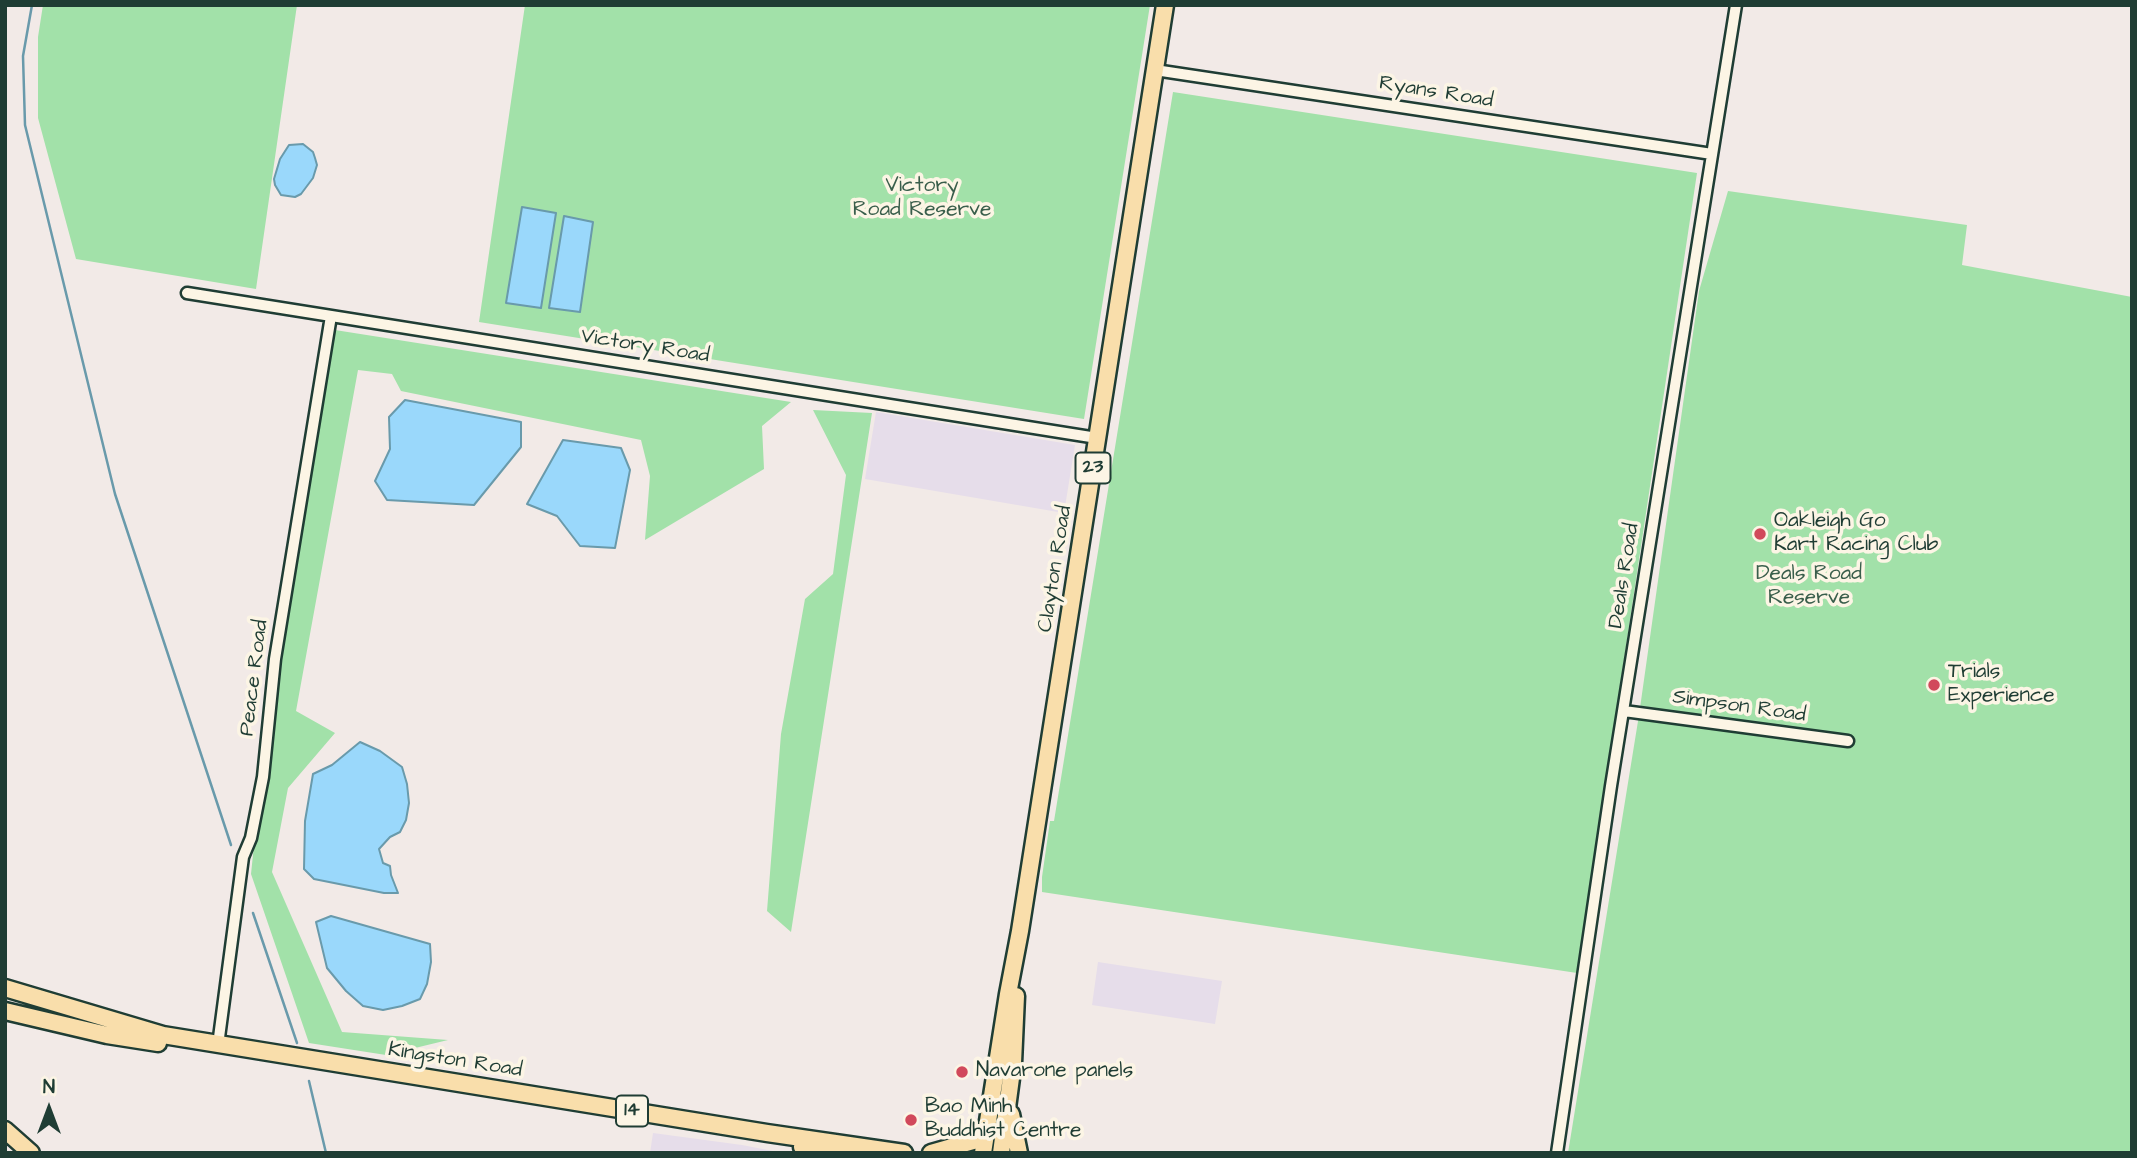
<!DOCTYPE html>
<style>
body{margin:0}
#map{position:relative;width:2137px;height:1158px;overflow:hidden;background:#f2eae7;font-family:"Architects Daughter",sans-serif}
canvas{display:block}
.frame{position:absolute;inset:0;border:7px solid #1f3d34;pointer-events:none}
.north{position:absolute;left:14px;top:1074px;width:70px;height:70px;-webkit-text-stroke:5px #fcf5e5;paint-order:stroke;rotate:0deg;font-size:19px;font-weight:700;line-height:28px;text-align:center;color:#1f3d34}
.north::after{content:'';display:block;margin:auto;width:24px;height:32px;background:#1f3d34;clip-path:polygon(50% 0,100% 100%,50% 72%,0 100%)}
</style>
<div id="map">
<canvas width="2137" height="1158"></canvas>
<div class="frame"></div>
<div class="north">N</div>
</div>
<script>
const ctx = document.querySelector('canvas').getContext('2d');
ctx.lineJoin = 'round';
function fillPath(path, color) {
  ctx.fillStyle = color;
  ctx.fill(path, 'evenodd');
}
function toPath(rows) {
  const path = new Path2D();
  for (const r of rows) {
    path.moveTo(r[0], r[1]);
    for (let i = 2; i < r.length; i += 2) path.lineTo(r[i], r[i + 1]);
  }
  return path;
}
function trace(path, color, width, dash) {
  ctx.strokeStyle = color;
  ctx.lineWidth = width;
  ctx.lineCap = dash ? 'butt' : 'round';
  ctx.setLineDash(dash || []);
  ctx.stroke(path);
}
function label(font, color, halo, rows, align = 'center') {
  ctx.font = font + ' "Architects Daughter",sans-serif';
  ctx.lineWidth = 7;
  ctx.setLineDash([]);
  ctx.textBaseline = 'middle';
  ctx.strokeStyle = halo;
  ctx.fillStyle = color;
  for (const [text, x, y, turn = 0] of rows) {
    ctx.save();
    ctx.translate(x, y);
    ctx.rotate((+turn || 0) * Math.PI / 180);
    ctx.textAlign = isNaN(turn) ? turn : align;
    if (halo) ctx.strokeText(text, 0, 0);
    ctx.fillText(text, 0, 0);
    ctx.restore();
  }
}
fillPath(toPath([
 [876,412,1075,445,1064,513,865,479],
 [1098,962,1222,981,1215,1024,1092,1005],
 [653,1133,742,1145,783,1153,650,1153]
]), '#e6ddea');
fillPath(toPath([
 [43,5,297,5,256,289,76,259,38,118,38,37],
 [525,5,1150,5,1084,419,479,322],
 [1173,92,1697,173,1577,973,1042,892,1042,877,1050,821,1054,821],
 [1728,191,1967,225,1962,265,2132,297,2132,1153,1568,1153,1639,715,1699,291],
 [335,330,791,402,762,426,764,469,645,540,650,476,641,440,401,391,392,374,358,370,296,711,335,733,288,788,272,872,342,1032,448,1040,386,1055,309,1043,251,874,267,720],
 [813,410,872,413,791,932,767,911,781,734,805,599,833,574,846,475]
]), '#a2e1a9');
const water = toPath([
 [303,144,313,152,315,158,317,165,313,178,301,194,295,197,281,195,275,185,274,179,280,159,289,145,303,144],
 [522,207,556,213,541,308,506,303,522,207],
 [564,216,593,222,580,312,549,308,564,216],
 [405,400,521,422,521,447,474,505,387,500,375,481,390,449,389,417,405,400],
 [563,440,621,448,630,470,615,548,580,546,557,516,527,504,563,440],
 [360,742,380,751,402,767,407,784,409,803,406,820,400,832,390,837,379,849,383,863,390,866,391,875,398,893,384,893,314,879,304,869,305,821,313,774,332,765,360,742],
 [331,916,430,944,431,962,427,984,420,999,402,1006,383,1010,363,1006,346,991,327,968,316,922,331,916]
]);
fillPath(water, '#9ad8fb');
trace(water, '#699aab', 2);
trace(toPath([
 [32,5,23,56,25,125,115,494,231,845],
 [253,913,297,1043],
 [309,1081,326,1153]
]), '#699aab', 2.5);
const minor = toPath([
 [1155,70,1712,154],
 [187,293,1097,438],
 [1624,711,1848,741],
 [218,1045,243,857,251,838,263,777,275,659,331,316],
 [1557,1153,1611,786,1736,5]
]);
const primary = toPath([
 [5,988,163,1035,767,1133,904,1153],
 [5,1011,107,1035,158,1043],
 [1011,1114,1019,1153],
 [802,1147,830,1153],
 [931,1153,973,1141,986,1131],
 [983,1153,1008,994,1020,931,1165,5],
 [1001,1153,1013,1063,1016,996]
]);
const trunk = toPath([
 [5,1130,31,1153]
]);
trace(minor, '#1f3d34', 15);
trace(primary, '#1f3d34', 21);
trace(trunk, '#1f3d34', 21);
trace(minor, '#fcf5e5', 10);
trace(primary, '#f9deab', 16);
trace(trunk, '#f9deab', 16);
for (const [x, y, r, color] of [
 [1760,534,7,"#d1495b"],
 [1934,685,7,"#d1495b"],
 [962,1072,7,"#d1495b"],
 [911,1120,7,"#d1495b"]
]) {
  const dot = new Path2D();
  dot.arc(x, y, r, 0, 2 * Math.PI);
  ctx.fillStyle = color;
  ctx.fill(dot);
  trace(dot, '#fcf5e5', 2.5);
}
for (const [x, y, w] of [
 [1093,468,35],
 [632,1111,32]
]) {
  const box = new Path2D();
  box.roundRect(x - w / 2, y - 15.5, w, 31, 5);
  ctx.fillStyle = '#fcf5e5';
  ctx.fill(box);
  trace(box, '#1f3d34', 2);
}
label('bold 19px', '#1f3d34', null, [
 ["23",1093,468],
 ["14",632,1111]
]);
label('21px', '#1f3d34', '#fcf5e5', [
 ["Ryans Road",1436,93,9],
 ["Victory Road",645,347,9],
 ["Clayton Road",1056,569,-81],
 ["Deals Road",1625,576,-81],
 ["Peace Road",255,678,-83],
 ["Simpson Road",1739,707,8],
 ["Kingston Road",455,1061,9]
]);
label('21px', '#395e4b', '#fcf5e5', [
 ["Victory",922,187],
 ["Road Reserve",922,211],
 ["Deals Road",1809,575],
 ["Reserve",1809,599]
]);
label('21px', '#1f3d34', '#fcf5e5', [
 ["Oakleigh Go",1774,522],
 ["Kart Racing Club",1774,546],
 ["Trials",1948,673],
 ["Experience",1948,697],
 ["Navarone panels",976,1072],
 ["Bao Minh",925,1108],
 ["Buddhist Centre",925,1132]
], 'left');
</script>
